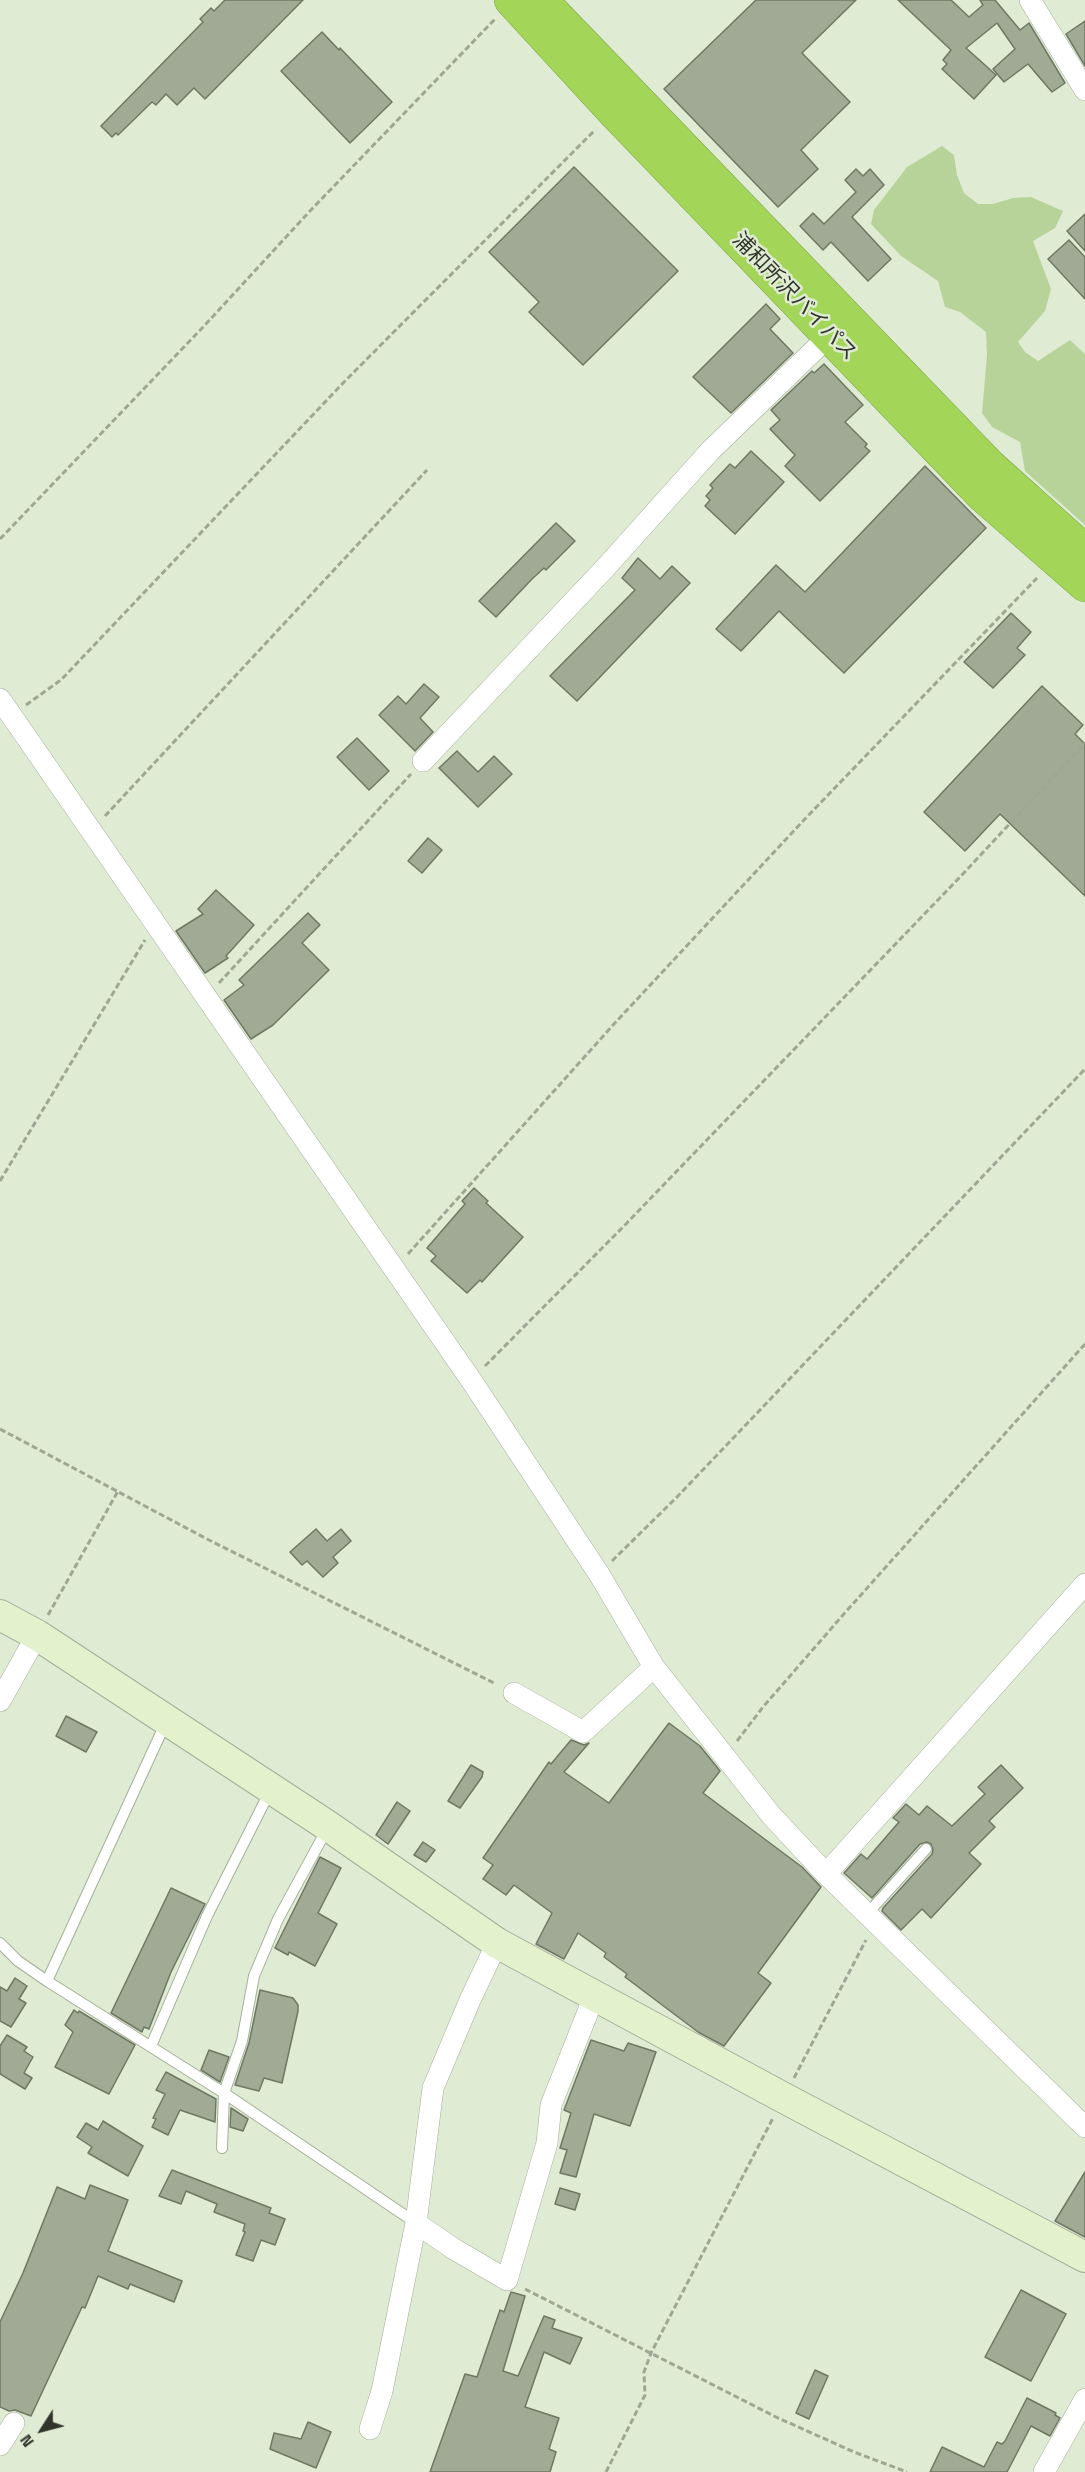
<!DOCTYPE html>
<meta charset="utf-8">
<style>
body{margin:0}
#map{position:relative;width:1085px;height:2472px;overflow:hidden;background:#dfebd3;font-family:"Space Grotesk",sans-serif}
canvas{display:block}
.north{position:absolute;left:12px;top:2400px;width:60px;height:60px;-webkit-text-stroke:4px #dfebd3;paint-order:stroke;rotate:234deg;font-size:16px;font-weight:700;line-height:24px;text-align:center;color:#31352c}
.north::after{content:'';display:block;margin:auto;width:21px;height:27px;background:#31352c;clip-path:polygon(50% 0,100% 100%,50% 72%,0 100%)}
</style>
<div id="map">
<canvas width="1085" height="2472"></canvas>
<div class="north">N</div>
</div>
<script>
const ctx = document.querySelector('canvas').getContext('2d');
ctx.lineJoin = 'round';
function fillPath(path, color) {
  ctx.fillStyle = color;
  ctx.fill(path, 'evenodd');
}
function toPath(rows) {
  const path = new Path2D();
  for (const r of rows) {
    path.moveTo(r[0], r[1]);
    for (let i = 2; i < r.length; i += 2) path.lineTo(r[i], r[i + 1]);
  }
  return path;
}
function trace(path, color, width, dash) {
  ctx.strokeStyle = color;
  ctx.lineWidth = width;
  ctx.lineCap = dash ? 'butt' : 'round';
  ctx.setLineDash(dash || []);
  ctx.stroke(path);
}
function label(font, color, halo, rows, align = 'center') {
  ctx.font = font + ' "Space Grotesk","Noto Sans JP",sans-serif';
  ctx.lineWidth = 5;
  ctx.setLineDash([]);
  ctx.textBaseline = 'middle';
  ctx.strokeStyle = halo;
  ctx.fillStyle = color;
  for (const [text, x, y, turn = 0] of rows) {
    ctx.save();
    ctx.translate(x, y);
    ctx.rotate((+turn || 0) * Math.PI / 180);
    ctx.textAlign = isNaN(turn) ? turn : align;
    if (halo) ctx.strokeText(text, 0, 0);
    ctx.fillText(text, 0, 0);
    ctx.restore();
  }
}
fillPath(toPath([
 [942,146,954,155,957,175,964,193,978,204,993,204,1013,198,1031,197,1063,211,1055,228,1033,241,1051,289,1045,311,1018,342,1025,352,1038,361,1070,340,1085,354,1085,525,1025,471,1020,442,992,427,982,413,987,355,986,332,960,312,945,307,938,281,901,256,871,224,874,210,907,167]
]), '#b8d39a');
const building = toPath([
 [225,0,303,0,205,99,194,88,177,105,166,94,156,105,152,102,118,135,116,133,112,137,101,126,203,22,200,19,211,8,214,11,225,0],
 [756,0,856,0,802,53,850,102,801,150,818,169,778,207,664,89,756,0],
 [898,0,951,0,969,17,983,5,980,0,995,0,1020,30,1029,23,1065,83,1052,92,1028,64,1004,82,993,69,1015,49,997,23,966,48,996,75,974,99,942,69,947,64,943,60,951,50,898,0],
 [1085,21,1085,66,1066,34,1085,21],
 [322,32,339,50,340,48,392,102,350,143,281,71,322,32],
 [574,167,678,271,583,365,529,312,539,302,489,252,574,167],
 [856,169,863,176,870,169,884,185,852,217,891,259,868,281,831,242,823,250,800,226,813,213,824,224,856,192,845,180,856,169],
 [1085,214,1085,251,1067,231,1085,214],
 [1069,240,1085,257,1085,299,1048,259,1069,240],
 [766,304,780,319,770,329,793,353,731,413,693,377,766,304],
 [824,364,863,405,845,422,867,444,865,447,870,451,820,501,785,466,795,455,770,429,780,420,771,410,812,371,814,373,824,364],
 [751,451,784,482,735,534,705,506,710,500,706,496,713,488,710,485,730,464,735,468,751,451],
 [925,466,986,528,844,673,779,611,741,651,716,629,776,565,805,592,925,466],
 [556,523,575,541,546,570,544,568,532,579,496,617,479,601,556,523],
 [638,558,660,579,672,566,690,583,577,701,550,676,635,590,622,578,638,558],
 [1011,613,1031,632,1017,648,1025,655,993,688,964,662,1011,613],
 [424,684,439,697,420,718,433,732,415,751,379,715,398,696,406,704,424,684],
 [1042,686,1083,725,1075,734,1085,744,1085,896,1000,814,965,851,924,812,1042,686],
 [357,738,389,771,369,790,337,757,357,738],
 [457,751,478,772,494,756,512,774,478,807,439,768,457,751],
 [428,838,442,850,422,873,408,861,428,838],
 [216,890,254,925,226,956,228,958,205,973,176,931,203,914,198,909,216,890],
 [308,913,320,925,302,943,329,970,273,1025,251,1039,224,1000,244,985,239,980,308,913],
 [474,1188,488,1201,486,1203,523,1237,482,1282,480,1280,467,1293,431,1261,436,1256,427,1248,465,1204,462,1201,474,1188],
 [316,1529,327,1541,341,1529,351,1541,333,1557,338,1563,323,1577,307,1561,302,1565,290,1552,316,1529],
 [66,1716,97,1732,86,1752,56,1736,66,1716],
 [669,1723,700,1746,720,1771,703,1793,802,1867,821,1887,758,1973,771,1983,724,2046,698,2032,625,1977,627,1974,604,1957,606,1953,578,1933,564,1959,536,1944,552,1913,514,1885,506,1895,483,1879,493,1865,483,1858,549,1762,551,1764,571,1740,584,1745,589,1743,564,1772,609,1803,669,1723],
 [471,1765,483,1772,482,1777,460,1808,448,1801,471,1765],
 [1001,1765,1023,1788,989,1821,995,1827,969,1853,981,1864,931,1918,922,1909,901,1930,882,1911,883,1908,932,1854,933,1850,931,1844,927,1842,920,1844,872,1898,844,1873,861,1854,867,1859,899,1822,893,1818,906,1804,919,1815,927,1806,952,1826,985,1794,978,1787,1001,1765],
 [397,1802,410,1811,388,1844,376,1835,397,1802],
 [423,1842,435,1850,426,1862,414,1855,423,1842],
 [320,1857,341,1868,318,1913,337,1924,315,1966,289,1952,288,1955,275,1948,320,1857],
 [171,1888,205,1904,171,1972,149,2029,144,2027,142,2032,111,2013,171,1888],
 [15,1978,27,1986,19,1999,26,2003,11,2027,0,2021,0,1987,7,1991,15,1978],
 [260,1990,293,1998,298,2005,298,2011,282,2083,264,2078,259,2091,235,2085,249,2043,260,1990],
 [74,2010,78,2013,79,2011,135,2045,109,2094,55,2067,73,2032,65,2025,74,2010],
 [7,2035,27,2047,24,2051,33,2057,24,2073,32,2078,25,2089,0,2074,0,2046,7,2035],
 [591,2040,624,2051,628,2043,656,2052,630,2126,594,2114,576,2177,560,2173,567,2150,560,2148,571,2113,564,2110,591,2040],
 [209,2050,229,2057,220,2082,201,2070,209,2050],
 [166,2072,216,2099,215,2122,180,2110,168,2135,152,2127,156,2119,153,2118,165,2094,156,2090,166,2072],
 [231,2108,248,2119,243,2131,230,2127,231,2108],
 [103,2121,143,2146,128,2176,88,2153,92,2147,77,2137,86,2123,98,2130,103,2121],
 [172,2170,271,2208,269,2213,285,2219,275,2245,261,2240,253,2261,236,2255,245,2232,243,2231,245,2224,214,2212,217,2204,186,2191,181,2204,159,2196,172,2170],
 [1085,2172,1085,2237,1055,2221,1085,2172],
 [90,2185,128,2200,108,2251,182,2281,174,2302,130,2284,128,2289,98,2276,85,2308,82,2307,31,2416,15,2410,9,2411,0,2407,0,2322,23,2273,57,2187,85,2199,90,2185],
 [560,2188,580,2194,575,2210,555,2204,560,2188],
 [1021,2290,1066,2314,1031,2381,985,2357,1021,2290],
 [511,2292,525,2296,503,2371,518,2376,544,2316,555,2320,552,2328,582,2338,570,2364,544,2352,525,2407,559,2418,549,2449,556,2452,550,2472,430,2472,465,2374,477,2377,500,2310,504,2312,511,2292],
 [815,2370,828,2376,809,2419,796,2413,815,2370],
 [1027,2398,1056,2413,1055,2415,1060,2418,1050,2436,1031,2426,1007,2472,930,2472,942,2447,984,2467,997,2442,1002,2444,1005,2441,1027,2398],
 [308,2422,331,2432,316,2468,270,2449,274,2433,301,2439,308,2422]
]);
fillPath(building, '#a0aa95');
trace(building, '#6e7863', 1.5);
const lane = toPath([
 [867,1914,926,1849],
 [0,1943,18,1961,47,1981,224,2093,416,2223],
 [47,1981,166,1722],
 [151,2046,207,1916,270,1791],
 [222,2148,224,2093,242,2041,254,1976,278,1919,327,1829]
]);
const street = toPath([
 [1030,0,1085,90],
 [0,699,471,1380,599,1574,654,1667,771,1815,826,1874,1085,2127],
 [423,761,607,566,710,451,830,335],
 [514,1693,583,1732,654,1667],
 [0,1701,37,1635],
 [826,1874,1085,1584],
 [416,2223,454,2249,507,2280,547,2143,551,2105,595,1994],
 [370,2429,382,2391,416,2223,433,2088,470,2000,497,1943],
 [0,2445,14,2423],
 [1044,2472,1085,2399]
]);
const secondary = toPath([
 [0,1615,37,1635,328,1826,497,1943,784,2098,1085,2257]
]);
const highway = toPath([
 [511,0,613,111,982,495,1085,585],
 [541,0,990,466,1085,551]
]);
trace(lane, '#a4af99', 12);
trace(street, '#a4af99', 22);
trace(secondary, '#a4af99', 32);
trace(highway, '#7a9d49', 34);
trace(toPath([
 [0,539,205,325,309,212,495,19],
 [26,705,61,680,345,381,595,130],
 [105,816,427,470],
 [219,983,411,774],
 [0,1181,145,940],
 [408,1254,614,1024,803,821,1037,578],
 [485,1366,624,1226,961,876,1085,743],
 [0,1429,207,1539,496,1684],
 [612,1561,677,1497,1085,1069],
 [48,1615,118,1491],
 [737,1741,763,1707,843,1615,1085,1344],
 [794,2078,866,1940],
 [525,2289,776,2417,854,2452,907,2472],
 [606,2472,645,2395,644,2372,651,2353,773,2118]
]), '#9ea795', 3, [6, 3]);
trace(lane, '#fff', 10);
trace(street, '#fff', 21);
trace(secondary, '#e3f2cd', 30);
trace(highway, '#a2d558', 33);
label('21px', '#31352c', '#dfebd3', [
 ["浦和所沢バイパス",794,297,46]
]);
</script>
